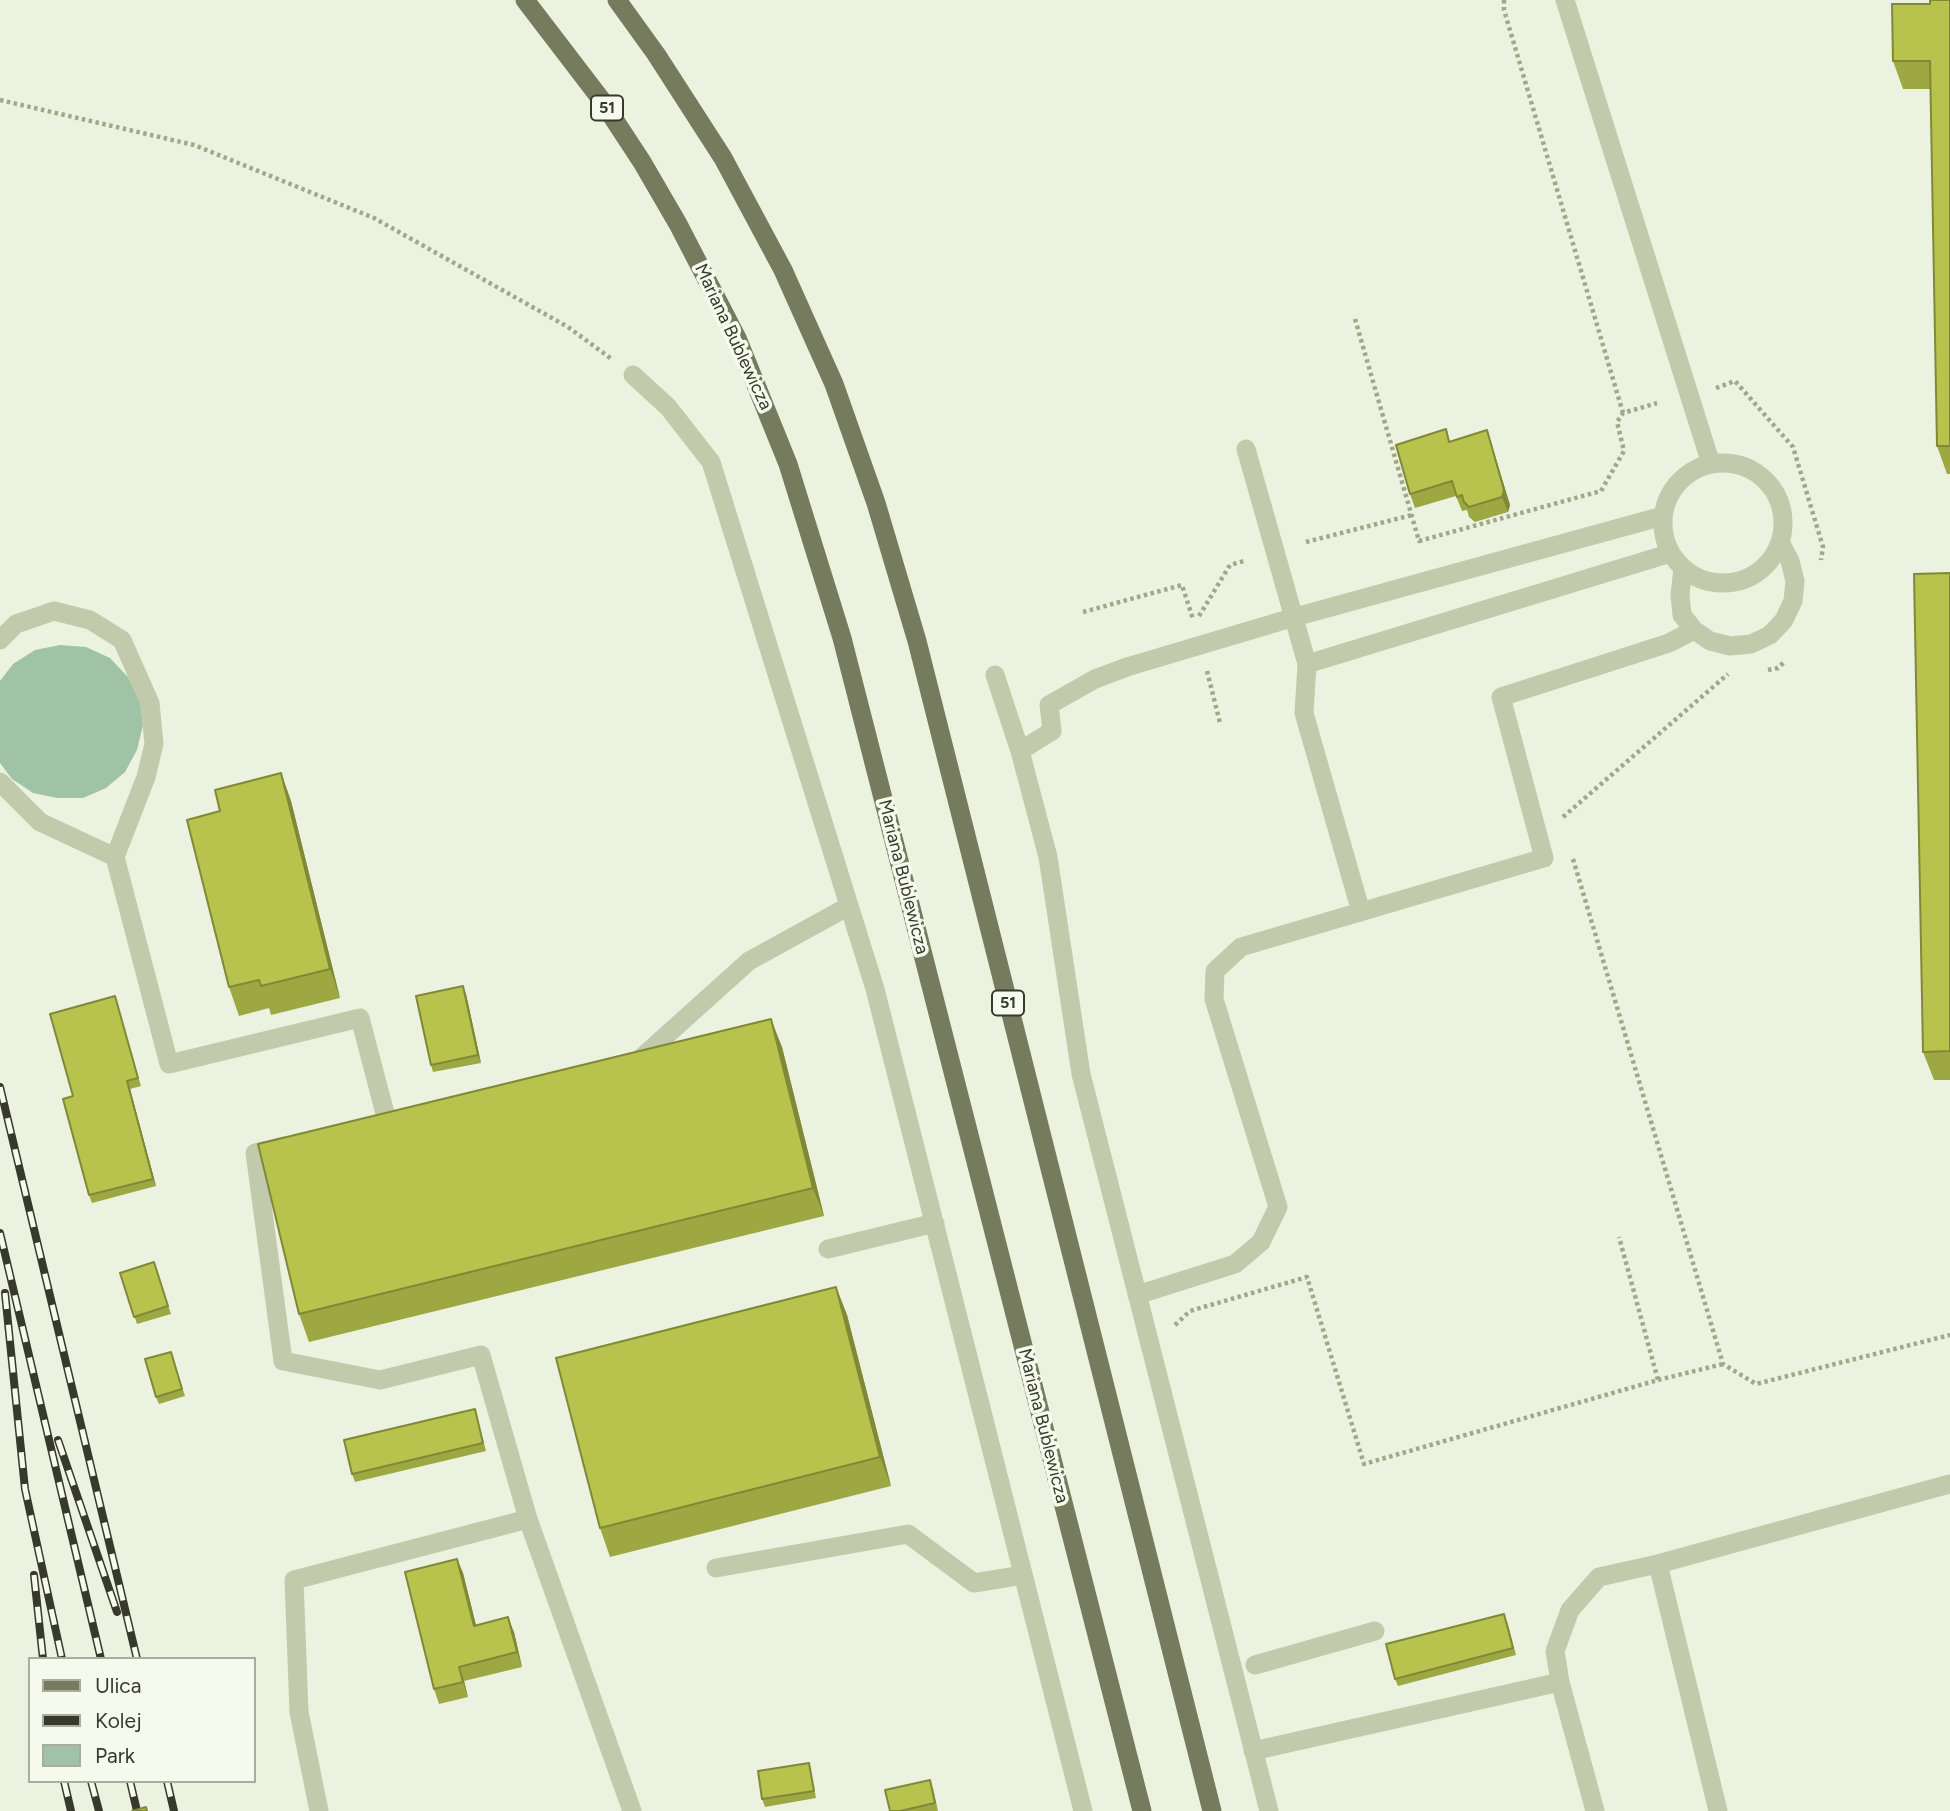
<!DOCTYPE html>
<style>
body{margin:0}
#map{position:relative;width:1950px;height:1811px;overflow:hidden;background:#ebf3e0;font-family:Figtree,sans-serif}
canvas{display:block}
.legend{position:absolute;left:28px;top:1657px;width:228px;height:126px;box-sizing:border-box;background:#f5faed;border:2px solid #a9ad9f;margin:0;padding:9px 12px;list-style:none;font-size:21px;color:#37392b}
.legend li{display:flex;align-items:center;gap:14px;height:35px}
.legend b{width:35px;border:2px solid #a9ad9f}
</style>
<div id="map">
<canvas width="1950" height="1811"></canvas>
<ul class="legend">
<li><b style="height:9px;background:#757b5c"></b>Ulica</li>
<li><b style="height:9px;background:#37392b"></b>Kolej</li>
<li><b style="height:19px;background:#a0c2a6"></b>Park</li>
</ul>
</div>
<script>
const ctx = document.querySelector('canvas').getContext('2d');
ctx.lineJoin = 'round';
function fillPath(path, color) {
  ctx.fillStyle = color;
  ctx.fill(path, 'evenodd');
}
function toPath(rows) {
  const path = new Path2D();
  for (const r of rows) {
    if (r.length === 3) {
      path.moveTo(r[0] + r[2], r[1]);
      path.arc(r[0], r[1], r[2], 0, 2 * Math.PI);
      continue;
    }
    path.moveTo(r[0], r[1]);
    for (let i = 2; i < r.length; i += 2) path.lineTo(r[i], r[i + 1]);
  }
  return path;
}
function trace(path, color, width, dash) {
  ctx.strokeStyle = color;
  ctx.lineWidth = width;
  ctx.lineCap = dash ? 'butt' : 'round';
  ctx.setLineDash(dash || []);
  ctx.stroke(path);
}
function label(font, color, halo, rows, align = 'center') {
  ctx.font = font + ' Figtree,sans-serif';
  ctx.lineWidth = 7;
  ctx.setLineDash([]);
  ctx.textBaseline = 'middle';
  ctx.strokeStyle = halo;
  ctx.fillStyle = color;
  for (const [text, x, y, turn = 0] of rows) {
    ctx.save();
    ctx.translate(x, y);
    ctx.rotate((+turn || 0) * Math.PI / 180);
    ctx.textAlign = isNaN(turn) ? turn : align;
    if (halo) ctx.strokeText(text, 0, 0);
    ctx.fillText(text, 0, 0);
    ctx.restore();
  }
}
fillPath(toPath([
 [60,645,86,647,110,658,128,677,140,700,143,725,137,750,125,772,106,788,83,798,57,798,33,793,12,779,0,763,0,681,13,664,35,650]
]), '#a0c2a6');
trace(toPath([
 [1504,0,1504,10,1623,413],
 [0,100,194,145,374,218,568,327,613,360],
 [1355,319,1419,541,1601,491,1624,451,1617,422,1623,413,1657,403],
 [1716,388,1735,381,1793,447,1823,547,1821,560],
 [1306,542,1412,515],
 [1083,612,1182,585,1193,619],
 [1199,616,1230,565,1244,561],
 [1768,670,1778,668,1784,662],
 [1207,671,1220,723],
 [1563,817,1728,674],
 [1573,859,1723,1364,1756,1384,1950,1335],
 [1175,1325,1190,1311,1307,1277,1364,1464,1658,1380,1619,1237],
 [1658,1380,1723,1364]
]), '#9fa889', 4.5, [3.5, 3.5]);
trace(toPath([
 [1565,0,1711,464],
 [633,375,668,407,711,462,875,989,1083,1811],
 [1246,449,1307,664,1671,553],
 [1723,523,60],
 [1683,568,1680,595,1682,615,1694,630,1710,641,1730,646,1751,644,1770,635,1784,620,1793,601,1795,581,1790,561,1780,542],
 [0,640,16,624,54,611,90,620,122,640,150,703,154,744,146,777,115,857,169,1064,360,1018,387,1121],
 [1307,664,1304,713,1361,912],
 [995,675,1020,751,1048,857,1081,1074,1269,1811],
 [1020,751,1052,731,1049,705,1095,679,1127,667,1295,617,1663,516],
 [0,782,40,822,115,857],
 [640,1059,749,961,849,906],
 [284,1146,255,1153,283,1361,380,1380,481,1355,528,1519,632,1811],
 [828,1249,935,1223],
 [1137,1295,1235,1264,1261,1242,1278,1207,1214,999,1215,971,1241,947,1544,858,1501,697,1669,643,1694,630],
 [1658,1564,1950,1484],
 [716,1568,908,1534,974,1583,1023,1575],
 [1255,1665,1375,1631],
 [1253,1751,1560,1682],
 [319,1811,299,1712,294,1580,528,1519],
 [1595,1811,1560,1682,1555,1651,1570,1610,1599,1577,1658,1564,1718,1811]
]), '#c1cbac', 19);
trace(toPath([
 [525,0,600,98,642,162,678,224,737,338,788,464,842,638,1142,1811],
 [617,0,656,54,723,158,783,270,834,384,876,503,917,641,1212,1811]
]), '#757b5c', 19);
const rail = toPath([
 [0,1087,137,1659],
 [0,1233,101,1659],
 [5,1293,25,1489,62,1659],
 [58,1440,117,1612],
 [34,1575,43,1659],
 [64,1781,71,1811],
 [91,1781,99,1811],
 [130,1781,137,1811],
 [167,1781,174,1811]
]);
trace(rail, '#37392b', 8);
trace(rail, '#f5faed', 5, [16]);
fillPath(toPath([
 [1950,0,1950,474,1947,474,1937,446,1931,89,1903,89,1893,61,1930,4],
 [1446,429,1450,442,1487,430,1510,505,1508,512,1475,522,1469,517,1467,510,1462,511,1456,496,1415,508,1410,494],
 [1950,573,1950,1080,1934,1080,1923,1052],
 [281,773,291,801,340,998,271,1015,269,1008,239,1016,229,987,220,811],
 [466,994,481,1063,433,1072,431,1065],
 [115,996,141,1086,130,1089,156,1186,92,1203,89,1195],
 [782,1047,824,1216,309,1342,299,1314],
 [154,1262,171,1314,137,1324,120,1273],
 [836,1287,847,1315,891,1486,610,1557,600,1528],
 [171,1352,185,1396,159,1404,156,1397],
 [477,1417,486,1451,355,1482,352,1474],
 [457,1559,463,1573,476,1626,514,1632,522,1667,464,1681,468,1697,439,1704,434,1689],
 [1507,1621,1516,1655,1398,1686,1395,1679],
 [811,1771,816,1798,765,1807,762,1799],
 [933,1788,938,1811,890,1811]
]), '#9ea843');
fillPath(toPath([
 [1487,430,1510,505,1508,512,1502,497],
 [281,773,291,801,340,998,330,969],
 [463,986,466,994,481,1063,478,1055],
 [771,1019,782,1047,824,1216,813,1188],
 [127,1081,130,1089,156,1186,153,1179],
 [836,1287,847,1315,891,1486,880,1457],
 [457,1559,463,1573,480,1641,474,1626],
 [508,1617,514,1632,522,1667,517,1652],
 [459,1667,464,1681,468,1697,463,1682]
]), '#818837');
const building = toPath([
 [1930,0,1950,0,1950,446,1937,446,1930,61,1893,61,1892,4,1930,4,1930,0],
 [1446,429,1449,442,1487,430,1504,490,1502,497,1469,507,1464,502,1462,495,1457,497,1452,481,1410,494,1396,445,1446,429],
 [1950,573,1950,1051,1923,1052,1914,574,1950,573],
 [281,773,330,969,261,986,259,980,229,987,187,820,220,811,215,790,281,773],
 [463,986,478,1055,431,1065,416,996,463,986],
 [115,996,138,1078,127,1081,153,1179,89,1195,63,1099,73,1096,50,1014,115,996],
 [771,1019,813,1188,299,1314,258,1144,771,1019],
 [154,1262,168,1306,134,1317,120,1273,154,1262],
 [836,1287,880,1457,600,1528,556,1358,836,1287],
 [171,1352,182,1389,156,1397,145,1359,171,1352],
 [475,1409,483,1443,352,1474,344,1440,475,1409],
 [457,1559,474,1626,508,1617,517,1652,459,1667,463,1682,434,1689,405,1572,457,1559],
 [1504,1614,1513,1648,1395,1679,1386,1644,1504,1614],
 [809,1763,814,1791,762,1799,758,1771,809,1763],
 [930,1780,935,1803,900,1811,890,1811,885,1790,930,1780],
 [146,1807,147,1811,132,1811,146,1807]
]);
fillPath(building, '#b8c34e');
trace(building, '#818837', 2);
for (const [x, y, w] of [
 [607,108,32],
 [1008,1003,32]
]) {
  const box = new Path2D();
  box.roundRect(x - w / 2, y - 12.5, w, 25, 5);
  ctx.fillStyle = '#f5faed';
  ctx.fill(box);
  trace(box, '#37392b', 2);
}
label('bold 16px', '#37392b', null, [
 ["51",607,108],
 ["51",1008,1003]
]);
label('18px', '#37392b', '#f5faed', [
 ["Mariana Bublewicza",733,337,65],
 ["Mariana Bublewicza",903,877,76],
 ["Mariana Bublewicza",1043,1426,76]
]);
</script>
